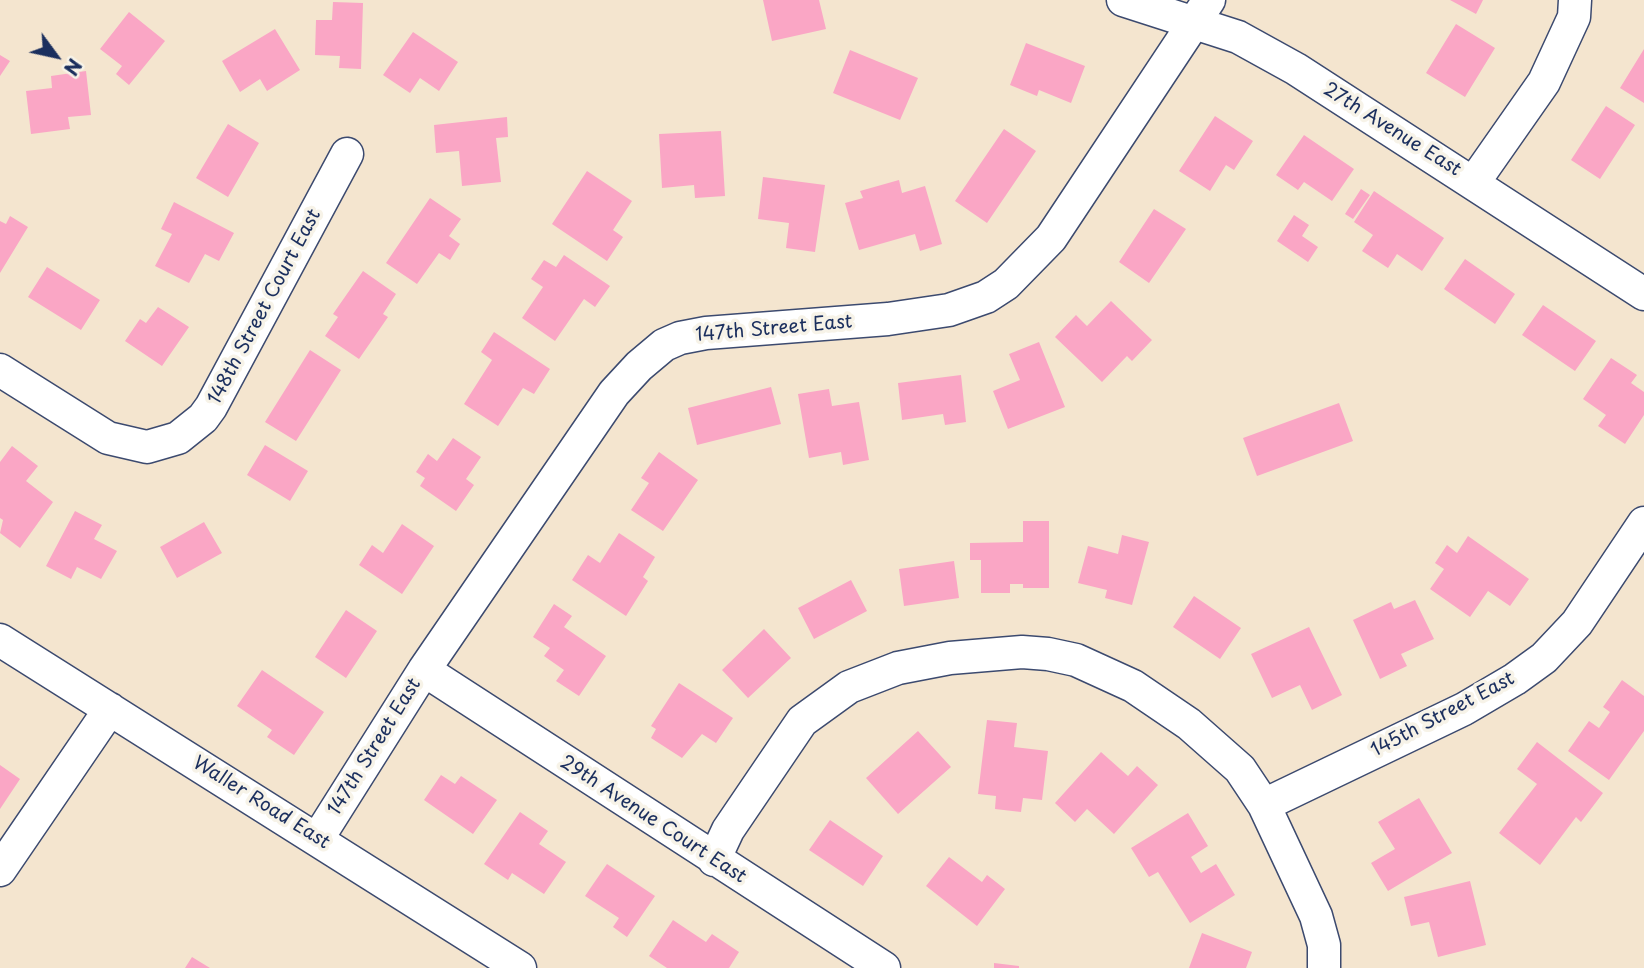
<!DOCTYPE html>
<style>
body{margin:0}
#map{position:relative;width:1644px;height:968px;overflow:hidden;background:#f4e5cf;font-family:"Playpen Sans",sans-serif}
canvas{display:block}
.north{position:absolute;left:21px;top:21px;width:70px;height:70px;-webkit-text-stroke:5px #f7f3e8;paint-order:stroke;rotate:123deg;font-size:19px;font-weight:700;line-height:28px;text-align:center;color:#1b2f5e}
.north::after{content:'';display:block;margin:auto;width:24px;height:32px;background:#1b2f5e;clip-path:polygon(50% 0,100% 100%,50% 72%,0 100%)}
</style>
<div id="map">
<canvas width="1644" height="968"></canvas>
<div class="north">N</div>
</div>
<script>
const ctx = document.querySelector('canvas').getContext('2d');
ctx.lineJoin = 'round';
function fillPath(path, color) {
  ctx.fillStyle = color;
  ctx.fill(path, 'evenodd');
}
function toPath(rows) {
  const path = new Path2D();
  for (const r of rows) {
    path.moveTo(r[0], r[1]);
    for (let i = 2; i < r.length; i += 2) path.lineTo(r[i], r[i + 1]);
  }
  return path;
}
function trace(path, color, width, dash) {
  ctx.strokeStyle = color;
  ctx.lineWidth = width;
  ctx.lineCap = dash ? 'butt' : 'round';
  ctx.setLineDash(dash || []);
  ctx.stroke(path);
}
function label(font, color, halo, rows, align = 'center') {
  ctx.font = font + ' "Playpen Sans",sans-serif';
  ctx.lineWidth = 7;
  ctx.setLineDash([]);
  ctx.textBaseline = 'middle';
  ctx.strokeStyle = halo;
  ctx.fillStyle = color;
  for (const [text, x, y, turn = 0] of rows) {
    ctx.save();
    ctx.translate(x, y);
    ctx.rotate((+turn || 0) * Math.PI / 180);
    ctx.textAlign = isNaN(turn) ? turn : align;
    if (halo) ctx.strokeText(text, 0, 0);
    ctx.fillText(text, 0, 0);
    ctx.restore();
  }
}
fillPath(toPath([
 [763,0,819,0,826,29,772,41],
 [1450,0,1483,0,1476,14],
 [333,2,363,3,361,69,339,68,340,56,315,55,316,20,332,20],
 [129,12,165,41,129,85,116,74,122,66,100,49],
 [1456,24,1495,48,1465,97,1426,73],
 [275,29,300,70,267,91,260,79,240,92,222,61],
 [413,32,458,62,439,91,420,78,410,93,383,75],
 [1026,43,1085,66,1071,103,1039,90,1037,96,1010,85],
 [1644,49,1644,103,1620,88],
 [850,50,918,78,900,120,833,93],
 [0,55,10,61,0,76],
 [86,71,91,115,68,117,70,129,31,134,26,91,52,88,51,76],
 [1606,106,1635,125,1600,179,1571,160],
 [1215,116,1253,141,1234,170,1226,165,1210,191,1179,171],
 [507,117,508,137,496,138,501,182,462,186,459,151,436,153,434,125],
 [228,124,259,143,228,197,196,178],
 [1004,129,1036,151,987,223,955,201],
 [721,131,725,196,695,198,694,185,662,188,659,134],
 [1304,135,1354,169,1332,201,1304,182,1298,190,1276,175],
 [587,171,632,201,613,230,623,237,607,261,552,224],
 [763,177,825,185,815,252,786,248,789,223,758,219],
 [899,180,902,193,925,186,942,244,920,251,915,234,859,250,845,203,863,198,860,191],
 [1361,189,1370,195,1353,219,1345,214],
 [1374,191,1444,238,1422,271,1397,254,1388,268,1362,251,1373,235,1354,222],
 [430,198,461,219,449,236,460,244,450,260,439,253,417,284,386,263],
 [174,202,234,233,219,261,205,254,189,283,155,266,172,234,161,229],
 [1154,209,1186,229,1149,283,1119,262],
 [1294,215,1309,225,1302,236,1318,247,1308,262,1277,241],
 [10,216,28,227,0,273,0,221,6,224],
 [564,255,610,286,595,307,584,299,555,341,522,318,543,287,531,279,544,260,556,267],
 [1465,259,1515,294,1495,324,1444,289],
 [47,267,100,300,81,330,28,297],
 [363,271,396,294,383,314,388,317,359,359,325,336,338,317,333,314],
 [1111,301,1152,340,1132,361,1127,356,1102,382,1055,337,1076,315,1087,326],
 [1543,305,1596,341,1575,371,1522,335],
 [158,307,189,327,162,366,125,341,140,319,146,323],
 [494,332,550,369,534,394,523,388,498,426,464,404,492,360,481,352],
 [1039,342,1065,407,1008,429,993,391,1020,380,1009,354],
 [310,350,341,370,296,441,265,422],
 [1611,358,1637,375,1631,383,1644,392,1644,415,1625,444,1598,426,1606,415,1583,399],
 [961,375,966,422,945,425,943,414,902,420,898,383],
 [771,387,781,424,697,445,688,408],
 [829,389,832,406,859,402,869,460,843,465,841,452,809,458,798,394],
 [1339,403,1353,441,1257,476,1243,438],
 [453,438,481,457,466,479,474,485,456,511,420,486,425,478,416,472,428,454,437,461],
 [265,445,308,471,290,501,247,475],
 [12,446,38,466,26,481,53,502,20,548,0,533,3,520,0,518,0,462],
 [659,452,698,480,663,531,631,510,649,483,641,478],
 [75,511,102,525,94,539,117,551,101,579,77,567,71,579,46,566],
 [1023,521,1049,521,1049,588,1023,588,1023,584,1010,584,1010,593,981,593,981,560,970,560,970,543,1023,542],
 [204,522,222,553,177,578,160,547],
 [402,524,434,546,402,594,359,565,372,545,383,553],
 [619,533,655,557,643,577,648,581,626,616,572,580,588,555,600,563],
 [1122,535,1149,542,1132,605,1105,598,1107,590,1078,583,1088,546,1118,554],
 [1468,536,1529,579,1510,606,1488,591,1470,617,1430,589,1444,569,1435,563,1447,545,1457,553],
 [954,561,959,598,904,606,899,569],
 [851,580,867,611,814,639,798,608],
 [1194,596,1241,628,1220,659,1173,627],
 [1415,600,1434,639,1401,654,1407,666,1380,679,1353,620,1391,602,1394,609],
 [554,604,572,616,564,627,606,656,579,696,556,681,564,670,544,656,550,648,533,637],
 [346,610,377,631,346,678,315,657],
 [1309,627,1342,695,1312,710,1300,685,1272,698,1251,654],
 [764,629,791,658,748,698,722,670],
 [262,670,324,712,294,755,267,737,272,730,237,706],
 [1622,680,1644,696,1644,731,1609,780,1568,751,1589,721,1599,728,1610,712,1603,707],
 [679,683,733,718,716,743,702,734,682,758,651,738,656,729,651,726],
 [987,720,1017,723,1014,747,1048,751,1042,800,1023,798,1021,812,995,809,996,796,978,794],
 [918,731,951,767,898,814,866,778],
 [1537,742,1603,793,1581,822,1576,817,1540,865,1499,833,1537,784,1517,769],
 [1101,752,1128,776,1137,766,1158,785,1114,834,1087,809,1075,822,1055,803],
 [0,765,20,779,0,809],
 [441,775,455,784,461,776,497,800,473,834,424,800],
 [1419,798,1452,853,1388,891,1371,863,1395,849,1378,822],
 [520,812,548,831,539,844,566,862,544,894,512,873,508,880,484,864],
 [1188,813,1208,846,1191,857,1201,873,1216,864,1235,895,1190,923,1158,872,1149,877,1131,848],
 [830,820,883,856,863,886,809,850],
 [949,857,982,882,987,875,1005,889,977,926,926,886],
 [607,864,655,896,627,937,613,927,619,918,585,896],
 [1470,881,1486,945,1438,957,1429,922,1411,926,1404,897],
 [673,920,706,942,712,934,739,952,729,968,667,968,649,956],
 [1202,933,1252,952,1246,968,1189,968],
 [192,957,210,968,185,968],
 [994,963,1019,966,1019,968,994,968]
]), '#faa6c5');
const minor = toPath([
 [1123,0,1238,37,1296,69,1644,294],
 [1474,182,1544,82,1574,17,1575,0],
 [0,370,108,438,147,447,178,438,203,418,211,407,347,154],
 [0,640,520,968],
 [424,670,884,968],
 [1264,805,1464,709,1515,679,1544,658,1577,623,1644,523],
 [318,838,424,670,614,393,639,366,664,345,680,338,706,333,888,319,949,310,986,297,1006,284,1051,238,1209,0],
 [714,860,728,830,802,721,849,687,898,668,950,658,1022,652,1048,654,1076,660,1133,686,1189,724,1240,769,1264,805,1316,916,1324,945,1324,968],
 [0,870,110,709]
]);
trace(minor, '#3c4a6f', 35);
trace(minor, '#fff', 32);
label('19px', '#1b2f5e', '#f7f3e8', [
 ["27th Avenue East",1392,130,32],
 ["148th Street Court East",265,307,-62],
 ["147th Street East",774,329,-5],
 ["145th Street East",1443,715,-28],
 ["147th Street East",375,747,-58],
 ["Waller Road East",261,803,32],
 ["29th Avenue Court East",653,820,33]
]);
</script>
